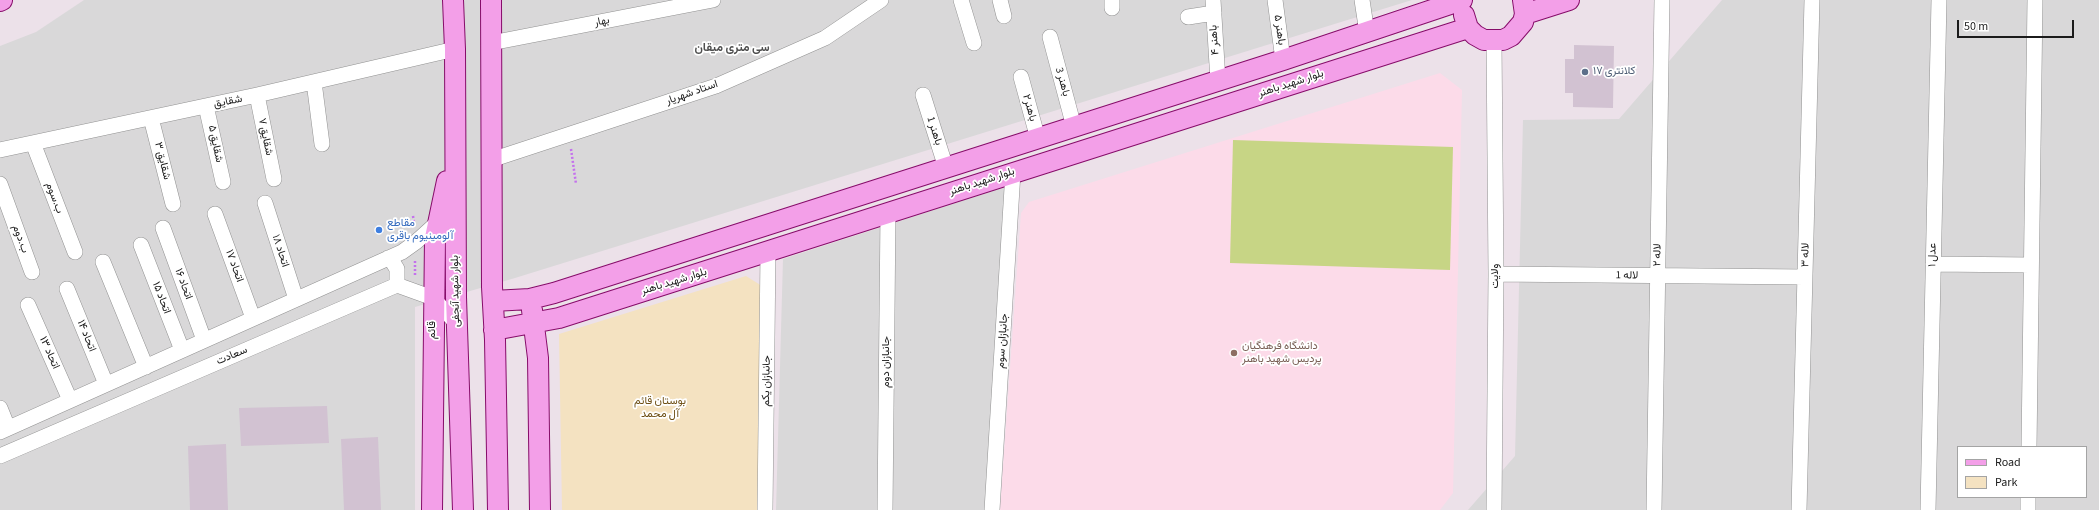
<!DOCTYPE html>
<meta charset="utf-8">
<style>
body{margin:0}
#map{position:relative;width:2099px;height:510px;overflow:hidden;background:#ece1e9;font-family:"Source Sans 3",sans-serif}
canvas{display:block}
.legend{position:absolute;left:1957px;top:446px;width:130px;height:52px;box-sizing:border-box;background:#fff;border:1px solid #a4a4a4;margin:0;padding:5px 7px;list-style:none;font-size:12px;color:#1b1b1b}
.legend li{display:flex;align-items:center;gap:8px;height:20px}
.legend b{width:20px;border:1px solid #a4a4a4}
.scale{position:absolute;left:1957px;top:20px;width:117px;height:18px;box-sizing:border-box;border:2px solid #1b1b1b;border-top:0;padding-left:5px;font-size:12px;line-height:14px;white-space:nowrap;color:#1b1b1b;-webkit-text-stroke:3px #fff;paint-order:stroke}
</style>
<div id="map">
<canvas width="2099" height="510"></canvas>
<ul class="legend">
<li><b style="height:5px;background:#f39fe8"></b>Road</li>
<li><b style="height:11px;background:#f4e2c1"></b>Park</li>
</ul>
<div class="scale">50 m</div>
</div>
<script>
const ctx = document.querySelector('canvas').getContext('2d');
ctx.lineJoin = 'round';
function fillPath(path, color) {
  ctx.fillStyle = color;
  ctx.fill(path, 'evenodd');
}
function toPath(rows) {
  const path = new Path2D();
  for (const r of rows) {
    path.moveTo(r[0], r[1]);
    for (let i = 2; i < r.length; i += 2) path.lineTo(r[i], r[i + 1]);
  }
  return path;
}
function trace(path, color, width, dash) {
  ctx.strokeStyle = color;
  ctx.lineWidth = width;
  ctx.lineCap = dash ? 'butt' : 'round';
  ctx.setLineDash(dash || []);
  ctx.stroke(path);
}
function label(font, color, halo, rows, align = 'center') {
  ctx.font = font + ' "Source Sans 3",Vazirmatn,sans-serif';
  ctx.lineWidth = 3.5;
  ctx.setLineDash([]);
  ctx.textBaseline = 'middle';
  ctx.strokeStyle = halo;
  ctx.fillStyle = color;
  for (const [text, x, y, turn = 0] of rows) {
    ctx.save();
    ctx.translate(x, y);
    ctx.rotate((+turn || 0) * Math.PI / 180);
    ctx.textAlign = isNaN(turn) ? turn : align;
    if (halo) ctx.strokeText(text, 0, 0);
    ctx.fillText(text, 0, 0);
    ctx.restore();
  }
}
fillPath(toPath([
 [84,0,1412,0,515,278,415,307,415,510,0,510,0,46,36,32],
 [1722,0,2099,0,2099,510,1468,510,1515,456,1523,120,1619,119],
 [1958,447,2086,447,2086,497,1958,497],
 [1005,187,985,510,776,510,783,259]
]), '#d9d8d9');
fillPath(toPath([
 [1440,73,1462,90,1453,493,1440,510,1000,510,1021,213,1029,202]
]), '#fcdbe9');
fillPath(toPath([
 [746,276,762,286,758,510,562,510,559,334]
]), '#f4e2c1');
fillPath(toPath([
 [1233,140,1453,147,1450,270,1230,263]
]), '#c7d585');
fillPath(toPath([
 [1574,45,1614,46,1613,108,1573,107,1573,93,1565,93,1565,59,1574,59],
 [327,406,329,443,241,446,239,408],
 [378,437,381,510,344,510,341,439],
 [226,444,228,510,190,510,188,446]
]), '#d2c2d2');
const minor = toPath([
 [961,0,974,43],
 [1000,0,1004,16],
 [1112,0,1112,8],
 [1213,0,1218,81],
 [1275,0,1283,60],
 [1362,0,1367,33],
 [1188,17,1214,13],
 [1050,37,1074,127],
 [491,43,713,0],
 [1021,77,1038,139],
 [314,82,322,144],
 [257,95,274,179],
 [923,95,946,168],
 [206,106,223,182],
 [151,118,173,204],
 [33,143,75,252],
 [0,150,257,95,455,49],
 [491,160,716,86,825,38,881,0],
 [0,184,32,272],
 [265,203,296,299],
 [215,214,253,318],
 [163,228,204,340],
 [141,245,182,350],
 [388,258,392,261,397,269,397,285],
 [103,262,146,367],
 [1933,264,2031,265],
 [1496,274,1805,277],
 [67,289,106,384],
 [28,305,70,400],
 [0,408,8,428],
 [0,432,402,252,416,242,438,222],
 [2029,447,2035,0],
 [0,456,397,285,433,298,457,324],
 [765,510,768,253],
 [885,510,888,213],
 [992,510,1013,172],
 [1494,510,1496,274,1494,41],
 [1654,510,1662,0],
 [1799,510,1812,0],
 [1928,510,1939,0],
 [2028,510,2028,497]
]);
const major = toPath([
 [453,0,455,49,456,297,463,510],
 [491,0,492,287,495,340,498,510],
 [0,1,2,0],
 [1525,14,1569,0],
 [1464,15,1468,28,1475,35,1484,40,1503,40,1511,36,1523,22,1525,14,1523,0],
 [493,301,530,299,554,293,1283,60,1462,0],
 [532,310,538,358,540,510],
 [494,330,559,318,1468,28],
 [432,510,435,238,447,181]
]);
trace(minor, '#929292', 16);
trace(major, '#860c69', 22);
trace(toPath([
 [571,149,576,184],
 [413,216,414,223],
 [415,275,415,260]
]), '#c471ed', 2.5, [2, 2]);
trace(minor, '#fff', 15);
trace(major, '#f39fe8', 20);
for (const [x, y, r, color] of [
 [1585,72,4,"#5c6f8a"],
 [379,230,4,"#3f7fe0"],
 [1234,353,4,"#8d6e63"]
]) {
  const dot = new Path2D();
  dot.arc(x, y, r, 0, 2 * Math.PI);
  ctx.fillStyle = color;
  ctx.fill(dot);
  trace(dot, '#fff', 1.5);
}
label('11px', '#1b1b1b', '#fff', [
 ["بهار",602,22,-11],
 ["باهنر ۵",1279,30,82],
 ["باهنر ۴",1215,40,-94],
 ["باهنر 3",1062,82,75],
 ["بلوار شهید باهنر",1291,84,-18],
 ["استاد شهریار",692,93,-19],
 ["شقایق",228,102,-12],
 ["باهنر۲",1029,108,75],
 ["باهنر 1",934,131,72],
 ["شقایق ۷",265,137,78],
 ["شقایق ۵",215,144,78],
 ["شقایق ۳",162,161,76],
 ["بلوار شهید باهنر",982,182,-18],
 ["ب.سوم",54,198,69],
 ["ب.دوم",20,239,70],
 ["اتحاد ۱۸",280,251,72],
 ["لاله ۲",1658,255,-89],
 ["لاله ۳",1806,255,-89],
 ["عدل ۱",1933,255,-89],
 ["اتحاد ۱۷",234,266,70],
 ["ولایت",1496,276,-90],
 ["لاله 1",1627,276,1],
 ["بلوار شهید باهنر",674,282,-17],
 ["اتحاد ۱۶",183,284,70],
 ["بلوار شهید آنجفی",456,291,-91],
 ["اتحاد ۱۵",161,298,69],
 ["قائم",433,330,-90],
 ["اتحاد ۱۴",86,336,68],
 ["جانبازان سوم",1003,341,-86],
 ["اتحاد ۱۳",49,353,66],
 ["سعادت",232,356,-23],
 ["جانبازان دوم",887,362,-90],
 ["جانبازان یکم",767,381,-89]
]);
label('11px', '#4e5e75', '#fff', [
 ["کلانتری ۱۷",1593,72]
], 'left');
label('11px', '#366cbe', '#fff', [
 ["مقاطع",387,224],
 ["آلومینیوم باقری",387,237]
], 'left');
label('11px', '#785e54', '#fff', [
 ["دانشگاه فرهنگیان",1242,347],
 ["پردیس شهید باهنر",1242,360]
], 'left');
label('11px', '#6e4f14', '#fff', [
 ["بوستان قائم",660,402],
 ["آل محمد",660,415]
]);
label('bold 12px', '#4e4e4e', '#fff', [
 ["سی متری میقان",732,48]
]);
</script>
